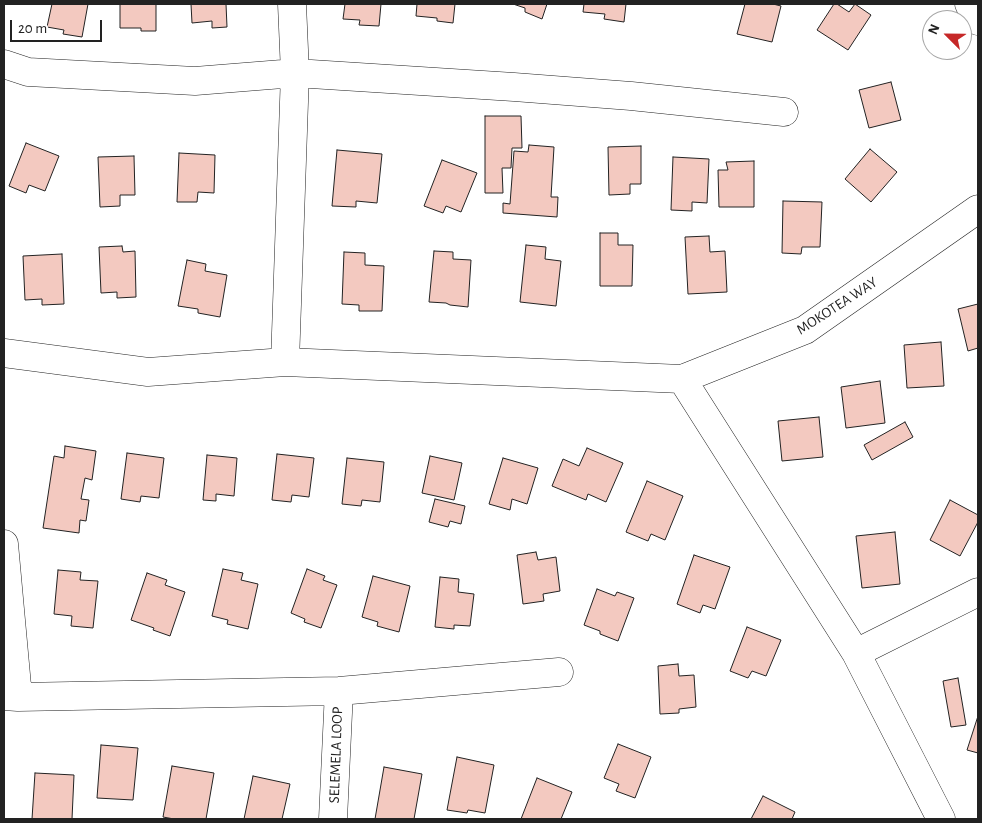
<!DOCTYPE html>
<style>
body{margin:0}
#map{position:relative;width:982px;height:823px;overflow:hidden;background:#fff;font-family:"Alegreya Sans",sans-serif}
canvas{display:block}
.frame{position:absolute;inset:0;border:5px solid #222;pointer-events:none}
.north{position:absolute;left:922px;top:10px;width:50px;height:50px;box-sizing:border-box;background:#fff;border:1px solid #a7a7a7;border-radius:50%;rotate:293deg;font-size:14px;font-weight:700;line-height:20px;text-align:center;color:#222}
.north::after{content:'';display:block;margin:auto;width:18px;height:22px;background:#c62828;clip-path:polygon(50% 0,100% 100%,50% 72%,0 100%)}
.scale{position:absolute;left:10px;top:20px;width:92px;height:22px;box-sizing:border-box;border:2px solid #222;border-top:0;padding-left:6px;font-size:15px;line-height:18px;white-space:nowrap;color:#222;-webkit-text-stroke:4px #fff;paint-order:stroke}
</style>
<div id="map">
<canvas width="982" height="823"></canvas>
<div class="frame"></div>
<div class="north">N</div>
<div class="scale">20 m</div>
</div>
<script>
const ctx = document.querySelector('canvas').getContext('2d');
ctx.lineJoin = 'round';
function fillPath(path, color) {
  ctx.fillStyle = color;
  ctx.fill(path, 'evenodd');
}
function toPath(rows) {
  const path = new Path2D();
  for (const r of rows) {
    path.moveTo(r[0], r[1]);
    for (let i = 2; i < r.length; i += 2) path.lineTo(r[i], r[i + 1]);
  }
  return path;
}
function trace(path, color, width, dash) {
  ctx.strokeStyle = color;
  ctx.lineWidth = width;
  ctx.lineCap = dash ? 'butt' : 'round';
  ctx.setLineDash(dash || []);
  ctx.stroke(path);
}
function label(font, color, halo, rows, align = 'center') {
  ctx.font = font + ' "Alegreya Sans",sans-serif';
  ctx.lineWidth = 4;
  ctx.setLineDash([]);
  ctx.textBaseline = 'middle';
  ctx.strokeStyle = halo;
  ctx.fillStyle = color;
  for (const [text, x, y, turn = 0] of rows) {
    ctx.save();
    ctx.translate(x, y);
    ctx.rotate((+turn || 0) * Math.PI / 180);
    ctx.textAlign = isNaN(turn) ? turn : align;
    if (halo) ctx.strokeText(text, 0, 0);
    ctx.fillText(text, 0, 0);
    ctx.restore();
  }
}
const building = toPath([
 [52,4,88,4,82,37,63,34,64,30,47,27,52,4],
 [120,4,156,4,156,31,141,31,141,28,120,28,120,4],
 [191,4,226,4,227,27,212,28,212,21,192,23,191,4],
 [345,4,381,4,379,26,359,25,360,20,343,19,345,4],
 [417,4,455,4,453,23,437,21,437,18,416,16,417,4],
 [513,4,547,4,542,19,525,12,525,8,513,4],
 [584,4,626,4,624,22,604,19,605,14,583,12,584,4],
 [745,4,773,4,781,6,772,42,737,34,745,4],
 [834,4,837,4,849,12,855,4,871,15,848,50,817,30,834,4],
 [891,82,901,120,869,128,859,90,891,82],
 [485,116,521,116,522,148,512,148,511,168,502,168,503,193,485,193,485,116],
 [26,143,59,156,45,191,29,185,26,193,9,186,26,143],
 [529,145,554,147,551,197,558,197,557,217,503,213,503,203,510,204,514,151,528,152,529,145],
 [641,146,641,184,630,184,630,194,609,195,608,147,641,146],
 [870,149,897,172,871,202,845,179,870,149],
 [337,150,382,154,377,203,356,201,356,207,332,206,337,150],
 [179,153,215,155,214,193,198,192,197,202,177,202,179,153],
 [134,156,135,195,120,195,120,206,100,207,98,157,134,156],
 [673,157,709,159,707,203,692,202,692,211,671,210,673,157],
 [442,160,477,173,461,212,446,206,443,213,424,206,442,160],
 [754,161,754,207,719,207,718,170,728,170,726,162,754,161],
 [783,201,822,202,820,247,802,247,801,254,782,253,783,201],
 [600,233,618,233,618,245,633,245,632,286,600,286,600,233],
 [709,236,710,252,725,251,727,292,688,294,685,237,709,236],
 [526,245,546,247,545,259,561,261,556,306,520,302,526,245],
 [122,246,123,252,135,251,136,297,117,298,117,292,101,293,99,247,122,246],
 [434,251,453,252,453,259,471,260,468,307,450,305,446,303,429,302,434,251],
 [344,252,365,253,365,265,384,266,382,311,359,311,359,305,342,304,344,252],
 [62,254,64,304,42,305,42,299,25,300,23,256,62,254],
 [187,260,206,264,205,271,227,275,220,317,198,313,198,309,178,306,187,260],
 [978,304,978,348,968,351,958,309,978,304],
 [941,342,944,386,907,388,904,345,941,342],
 [880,381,885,423,846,428,841,387,880,381],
 [819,417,823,457,782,461,778,421,819,417],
 [905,422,913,437,872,460,864,445,905,422],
 [65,446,96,451,92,480,85,478,81,499,89,500,86,521,80,520,79,533,43,528,54,456,64,458,65,446],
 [587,448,623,463,606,502,588,494,586,500,552,486,563,459,579,466,587,448],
 [127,453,164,458,159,498,141,496,140,502,121,499,127,453],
 [277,454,314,458,309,497,292,495,291,502,272,500,277,454],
 [207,455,237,458,234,496,216,494,216,501,203,500,207,455],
 [430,456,462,463,454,500,422,493,430,456],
 [347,458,384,462,380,502,362,500,361,506,342,504,347,458],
 [503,458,538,468,527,504,512,499,510,510,489,504,503,458],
 [647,481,683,496,665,540,651,534,648,541,626,532,647,481],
 [435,499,465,506,461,524,450,521,448,527,429,522,435,499],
 [950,500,978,515,978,522,960,556,930,540,950,500],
 [895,532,900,584,862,588,856,536,895,532],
 [536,552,538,560,556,557,560,591,543,594,544,601,523,604,517,555,536,552],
 [694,555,730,567,715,609,703,605,700,613,677,604,694,555],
 [223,569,243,573,241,580,258,584,248,629,227,624,228,620,212,616,223,569],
 [307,569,325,576,323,580,337,585,321,628,304,622,305,619,291,613,307,569],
 [58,570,81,572,80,580,98,581,93,628,71,626,72,616,54,614,58,570],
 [147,573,167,580,165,585,185,592,170,636,153,630,154,628,131,620,147,573],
 [373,576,410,586,399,632,377,626,378,622,362,617,373,576],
 [440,577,459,579,458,592,474,594,470,626,454,625,454,629,435,627,440,577],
 [597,589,615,596,617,592,634,598,618,641,600,634,600,631,584,625,597,589],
 [747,627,781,640,766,676,752,671,748,678,730,671,747,627],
 [678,664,679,676,694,675,696,707,679,709,679,713,660,714,658,666,678,664],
 [958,678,966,725,951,727,943,681,958,678],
 [978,716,978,753,967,750,978,716],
 [618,744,651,757,635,798,616,791,619,784,604,778,618,744],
 [101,745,138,748,133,800,97,798,101,745],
 [457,757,494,765,485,813,468,810,467,813,447,810,457,757],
 [172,766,214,773,206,819,174,819,163,817,172,766],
 [384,767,422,774,414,819,375,819,384,767],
 [35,773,74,775,72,819,32,819,35,773],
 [253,776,290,784,282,819,244,819,253,776],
 [537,778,572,792,561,819,521,819,537,778],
 [763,796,795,812,792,819,751,819,763,796]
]);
fillPath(building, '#f3c9c0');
trace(building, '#222', 1);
const minor = toPath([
 [969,4,978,21],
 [4,64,28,72,195,81,295,73,514,87,631,96,784,112],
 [4,353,148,372,285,362,682,379,805,330,978,209],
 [285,362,295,73,292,4],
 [682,379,856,653,941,819],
 [4,544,18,697],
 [856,653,978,592],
 [4,696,18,697,339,691,559,672],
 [333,819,339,691]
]);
trace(minor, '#222', 29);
trace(minor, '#fff', 28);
label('15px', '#222', '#fff', [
 ["MOKOTEA WAY",837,306,-33],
 ["SELEMELA LOOP",336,755,-88]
]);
</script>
